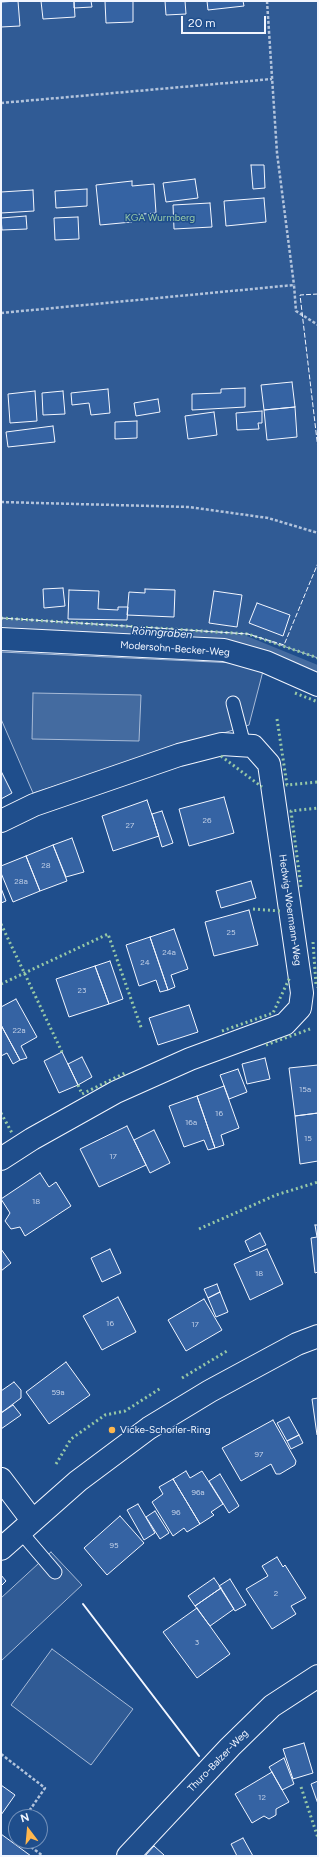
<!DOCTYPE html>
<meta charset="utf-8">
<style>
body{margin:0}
#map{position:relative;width:319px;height:1857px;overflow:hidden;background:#1f4e8c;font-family:Figtree,sans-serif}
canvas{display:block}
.frame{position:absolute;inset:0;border:2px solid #f2f6ff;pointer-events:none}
.north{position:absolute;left:8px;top:1809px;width:40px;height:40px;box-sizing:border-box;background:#1f4e8c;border:1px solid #7391ba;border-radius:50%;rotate:344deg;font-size:11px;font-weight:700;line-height:16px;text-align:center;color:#f2f6ff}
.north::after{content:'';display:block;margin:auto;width:14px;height:18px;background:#ffb74d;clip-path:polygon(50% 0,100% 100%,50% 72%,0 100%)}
.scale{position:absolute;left:181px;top:16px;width:85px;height:18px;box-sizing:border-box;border:2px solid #f2f6ff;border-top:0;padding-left:5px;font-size:12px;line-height:14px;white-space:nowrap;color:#f2f6ff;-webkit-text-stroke:3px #1f4e8c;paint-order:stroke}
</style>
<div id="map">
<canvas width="319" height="1857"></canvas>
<div class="frame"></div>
<div class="north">N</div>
<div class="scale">20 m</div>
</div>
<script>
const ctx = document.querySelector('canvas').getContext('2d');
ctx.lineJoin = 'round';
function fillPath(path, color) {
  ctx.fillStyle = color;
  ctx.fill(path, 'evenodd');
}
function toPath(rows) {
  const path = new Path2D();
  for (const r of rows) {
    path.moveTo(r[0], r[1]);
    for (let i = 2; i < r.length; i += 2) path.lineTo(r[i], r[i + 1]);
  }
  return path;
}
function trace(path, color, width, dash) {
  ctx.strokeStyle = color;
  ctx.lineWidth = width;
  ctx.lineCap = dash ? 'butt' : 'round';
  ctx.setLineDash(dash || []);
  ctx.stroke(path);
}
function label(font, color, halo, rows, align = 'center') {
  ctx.font = font + ' Figtree,sans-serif';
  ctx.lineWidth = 3;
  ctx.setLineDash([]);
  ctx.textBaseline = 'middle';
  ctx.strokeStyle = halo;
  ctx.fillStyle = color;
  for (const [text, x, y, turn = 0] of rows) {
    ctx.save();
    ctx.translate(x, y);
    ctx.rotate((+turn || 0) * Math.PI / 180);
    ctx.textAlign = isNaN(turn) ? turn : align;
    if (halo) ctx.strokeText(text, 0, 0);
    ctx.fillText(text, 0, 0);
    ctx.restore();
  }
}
const built = toPath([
 [1,1,318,1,318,658,248,634,1,618,1,1],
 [1,652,235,663,263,671,249,725,33,793,1,719,1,652],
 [51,1552,82,1585,1,1661,1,1598,51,1552],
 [52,1649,133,1709,91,1765,11,1705,52,1649]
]);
fillPath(built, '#305b95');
trace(built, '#a8bbd7', 1);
const water = toPath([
 [33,693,141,695,139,741,32,739,33,693]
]);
fillPath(water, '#446ba0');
trace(water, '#a8bbd7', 1);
trace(toPath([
 [1,622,242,639,318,670]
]), '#446ba0', 9);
const building = toPath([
 [18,1,20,26,1,27,1,2,18,1],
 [41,1,74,1,75,17,43,19,41,1],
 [74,1,91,1,92,7,74,8,74,1],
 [105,1,133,1,133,22,106,23,105,1],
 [165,1,185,1,186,14,166,15,165,1],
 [207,1,243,1,244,6,208,10,207,1],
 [251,165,264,165,265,188,253,189,251,165],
 [195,179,198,198,166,202,163,183,195,179],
 [132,181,132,186,154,184,156,213,131,215,132,222,100,225,96,185,132,181],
 [87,189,87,206,56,208,55,191,87,189],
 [33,190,34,211,1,213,1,192,33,190],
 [264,198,266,222,226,226,224,201,264,198],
 [210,203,212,227,174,229,173,205,210,203],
 [26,216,27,229,2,230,1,218,26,216],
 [78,217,79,239,55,240,54,218,78,217],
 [292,382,295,407,264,410,261,385,292,382],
 [245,388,245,407,192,410,192,394,221,393,221,389,245,388],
 [108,389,110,413,91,415,89,403,72,405,71,393,108,389],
 [35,391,37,421,10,423,8,394,35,391],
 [63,391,65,414,43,415,42,393,63,391],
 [158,399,160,412,136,416,134,403,158,399],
 [295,407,297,437,267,440,264,410,295,407],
 [262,411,262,423,258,423,259,429,237,430,236,413,262,411],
 [214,412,217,435,188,439,185,416,214,412],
 [137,421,137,438,115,439,115,422,137,421],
 [53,426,55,442,8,447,6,432,53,426],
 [63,588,65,606,44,608,43,589,63,588],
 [145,589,175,590,174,617,127,615,129,592,145,593,145,589],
 [69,590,99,591,98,609,118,610,118,607,128,607,127,620,68,619,69,590],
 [214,591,242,595,237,627,209,623,214,591],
 [257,603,290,615,283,636,249,623,257,603],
 [1,771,12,793,1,799,1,771],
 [224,797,234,833,189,846,179,809,224,797],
 [147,800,159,836,113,851,102,816,147,800],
 [162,811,173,843,162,847,152,814,162,811],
 [72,838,84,872,66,877,53,845,72,838],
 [53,845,67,881,40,891,26,856,53,845],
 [26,856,40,891,13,902,1,873,1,866,26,856],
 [251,881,256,898,221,908,216,891,251,881],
 [1,888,6,901,1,903,1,888],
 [249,910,258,945,214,956,205,922,249,910],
 [174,929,188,969,171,975,175,987,168,990,150,937,174,929],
 [150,937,168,990,160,992,156,980,139,986,126,945,150,937],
 [110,961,123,999,109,1004,95,966,110,961],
 [95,966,109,1004,69,1017,56,979,95,966],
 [16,999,37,1037,21,1046,27,1058,20,1060,1,1025,1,1007,16,999],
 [189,1005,198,1032,158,1045,149,1018,189,1005],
 [1,1025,20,1060,13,1064,7,1053,1,1056,1,1025],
 [62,1052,78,1085,59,1093,44,1061,62,1052],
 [82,1057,92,1077,78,1085,68,1064,82,1057],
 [265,1058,270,1079,247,1084,242,1064,265,1058],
 [318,1065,318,1113,295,1116,289,1068,318,1065],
 [238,1069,247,1092,229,1099,220,1075,238,1069],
 [224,1086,239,1128,221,1135,224,1145,215,1148,197,1096,224,1086],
 [197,1096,215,1148,208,1150,204,1140,184,1147,169,1106,197,1096],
 [318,1113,318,1161,300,1164,295,1116,318,1113],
 [127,1126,146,1165,99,1187,80,1149,127,1126],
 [154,1130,170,1163,150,1173,134,1140,154,1130],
 [40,1173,49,1187,56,1182,71,1206,25,1236,20,1227,11,1229,5,1221,10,1213,1,1199,40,1173],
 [315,1225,318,1225,318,1272,315,1273,311,1238,317,1237,315,1225],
 [260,1233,266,1245,250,1252,245,1241,260,1233],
 [1,1249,11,1263,1,1271,1,1249],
 [110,1249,121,1273,102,1282,91,1258,110,1249],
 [267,1249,283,1284,250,1300,234,1264,267,1249],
 [217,1284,220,1292,208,1298,204,1289,217,1284],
 [220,1292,228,1312,216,1317,208,1298,220,1292],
 [118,1297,136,1332,102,1350,83,1316,118,1297],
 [204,1299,222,1330,186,1351,168,1320,204,1299],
 [66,1362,90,1395,49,1424,26,1392,66,1362],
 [14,1382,21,1390,21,1398,1,1413,1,1391,14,1382],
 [318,1398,318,1435,317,1435,312,1399,318,1398],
 [13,1405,21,1415,1,1429,1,1413,13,1405],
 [289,1417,299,1435,287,1441,277,1423,289,1417],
 [273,1420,296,1461,295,1465,280,1474,276,1474,271,1464,241,1481,222,1448,273,1420],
 [299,1435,303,1443,291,1449,287,1441,299,1435],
 [186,1471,190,1478,202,1471,223,1504,211,1512,214,1515,200,1524,173,1479,186,1471],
 [220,1474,239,1506,229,1513,209,1481,220,1474],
 [173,1479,200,1524,187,1532,184,1528,173,1536,152,1502,163,1494,159,1487,173,1479],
 [138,1504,155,1533,144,1540,127,1510,138,1504],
 [155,1511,169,1533,160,1539,146,1517,155,1511],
 [120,1516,144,1543,107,1575,84,1548,120,1516],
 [277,1557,283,1567,285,1565,306,1598,291,1606,296,1614,272,1629,246,1589,268,1576,262,1566,277,1557],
 [1,1575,6,1581,1,1586,1,1575],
 [214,1578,221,1588,195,1606,188,1596,214,1578],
 [230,1579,246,1605,235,1611,219,1586,230,1579],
 [221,1588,234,1609,210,1626,195,1606,221,1588],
 [197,1608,230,1654,197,1678,163,1632,197,1608],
 [304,1743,313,1773,293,1779,283,1749,304,1743],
 [284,1758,294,1784,282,1790,269,1767,284,1758],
 [272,1772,289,1802,276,1809,276,1815,269,1819,264,1816,252,1823,235,1794,272,1772],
 [318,1781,318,1804,311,1784,318,1781],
 [1,1785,15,1795,1,1815,1,1785],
 [1,1834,31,1856,1,1856,1,1834],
 [243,1838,253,1856,237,1856,231,1844,243,1838],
 [154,1846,164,1855,162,1856,145,1856,154,1846]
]);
fillPath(building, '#3563a3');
trace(building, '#f2f6ff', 1);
const service = toPath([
 [233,703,244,745],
 [20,1531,55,1572]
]);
const minor = toPath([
 [1,639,224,650,266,662,318,685],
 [1,821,34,805,179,755,222,744,253,746,269,764,302,993,300,1008,285,1024,190,1059,116,1092,32,1139,1,1159],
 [1,1479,32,1520],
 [1,1549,78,1481,149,1428,210,1391,297,1344,318,1336],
 [128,1856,230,1747,272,1706,318,1676]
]);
trace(service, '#f2f6ff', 15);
trace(minor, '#f2f6ff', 24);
trace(toPath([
 [267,1,277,153,294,285],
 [1,103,272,79],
 [1,313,294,285,296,311,318,325],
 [1,502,189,507,268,518,318,533],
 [1,1754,45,1788,25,1817],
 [16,1829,13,1833,16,1836],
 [23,1841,43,1856]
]), '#b3c4dc', 2.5, [3, 2]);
trace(service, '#1f4e8c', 13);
trace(minor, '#1f4e8c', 22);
trace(toPath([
 [1,618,248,634,318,658],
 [295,693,318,702],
 [277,719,287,785,318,782],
 [221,756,262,787],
 [301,887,291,811,318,808],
 [253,909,280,911,280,912],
 [1,924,62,1052],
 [313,942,316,985,318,987],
 [1,984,108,934,142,1030],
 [222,1031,273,1013,290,977],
 [266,1045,310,1029],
 [78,1085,82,1094,125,1073],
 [1,1113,12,1133],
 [199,1229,276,1195,318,1182],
 [182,1378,227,1351],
 [56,1464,71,1439,105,1415,125,1411,161,1388],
 [301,1787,318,1838]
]), '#97c8a6', 3, [2, 3]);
trace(toPath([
 [318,294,300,295,318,449],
 [1,618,248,634,284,645,318,563]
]), '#f2f6ff', 1, [5, 2]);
trace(toPath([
 [83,1604,199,1756]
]), '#f2f6ff', 2);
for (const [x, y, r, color] of [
 [112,1430,4,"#ffb74d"]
]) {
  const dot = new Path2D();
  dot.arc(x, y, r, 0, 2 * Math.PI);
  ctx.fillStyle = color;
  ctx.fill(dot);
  trace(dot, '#1f4e8c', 1.5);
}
label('8px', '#c3d1e8', null, [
 ["26",207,821],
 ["27",130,826],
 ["28",46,866],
 ["28a",21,882],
 ["25",231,933],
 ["24a",169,953],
 ["24",145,963],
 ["23",82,991],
 ["22a",19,1031],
 ["15a",305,1090],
 ["16",219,1114],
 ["16a",191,1123],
 ["15",308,1139],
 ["17",113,1157],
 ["18",36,1202],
 ["18",259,1274],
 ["16",110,1324],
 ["17",195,1325],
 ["59a",58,1393],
 ["97",259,1455],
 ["96a",198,1493],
 ["96",176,1513],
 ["95",114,1546],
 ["2",276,1594],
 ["3",197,1643],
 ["12",262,1798]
]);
label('10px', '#97c8a6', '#1f4e8c', [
 ["KGA Wurmberg",160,218]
]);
label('10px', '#f2f6ff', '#1f4e8c', [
 ["Modersohn-Becker-Weg",175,649,4],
 ["Hedwig-Woermann-Weg",290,910,82],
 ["Thuro-Balzer-Weg",218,1761,-46]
]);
label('10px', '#f2f6ff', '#1f4e8c', [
 ["Vicke-Schorler-Ring",120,1430]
], 'left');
label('italic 11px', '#f2f6ff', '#1f4e8c', [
 ["Rönngraben",162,633,4]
]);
</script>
